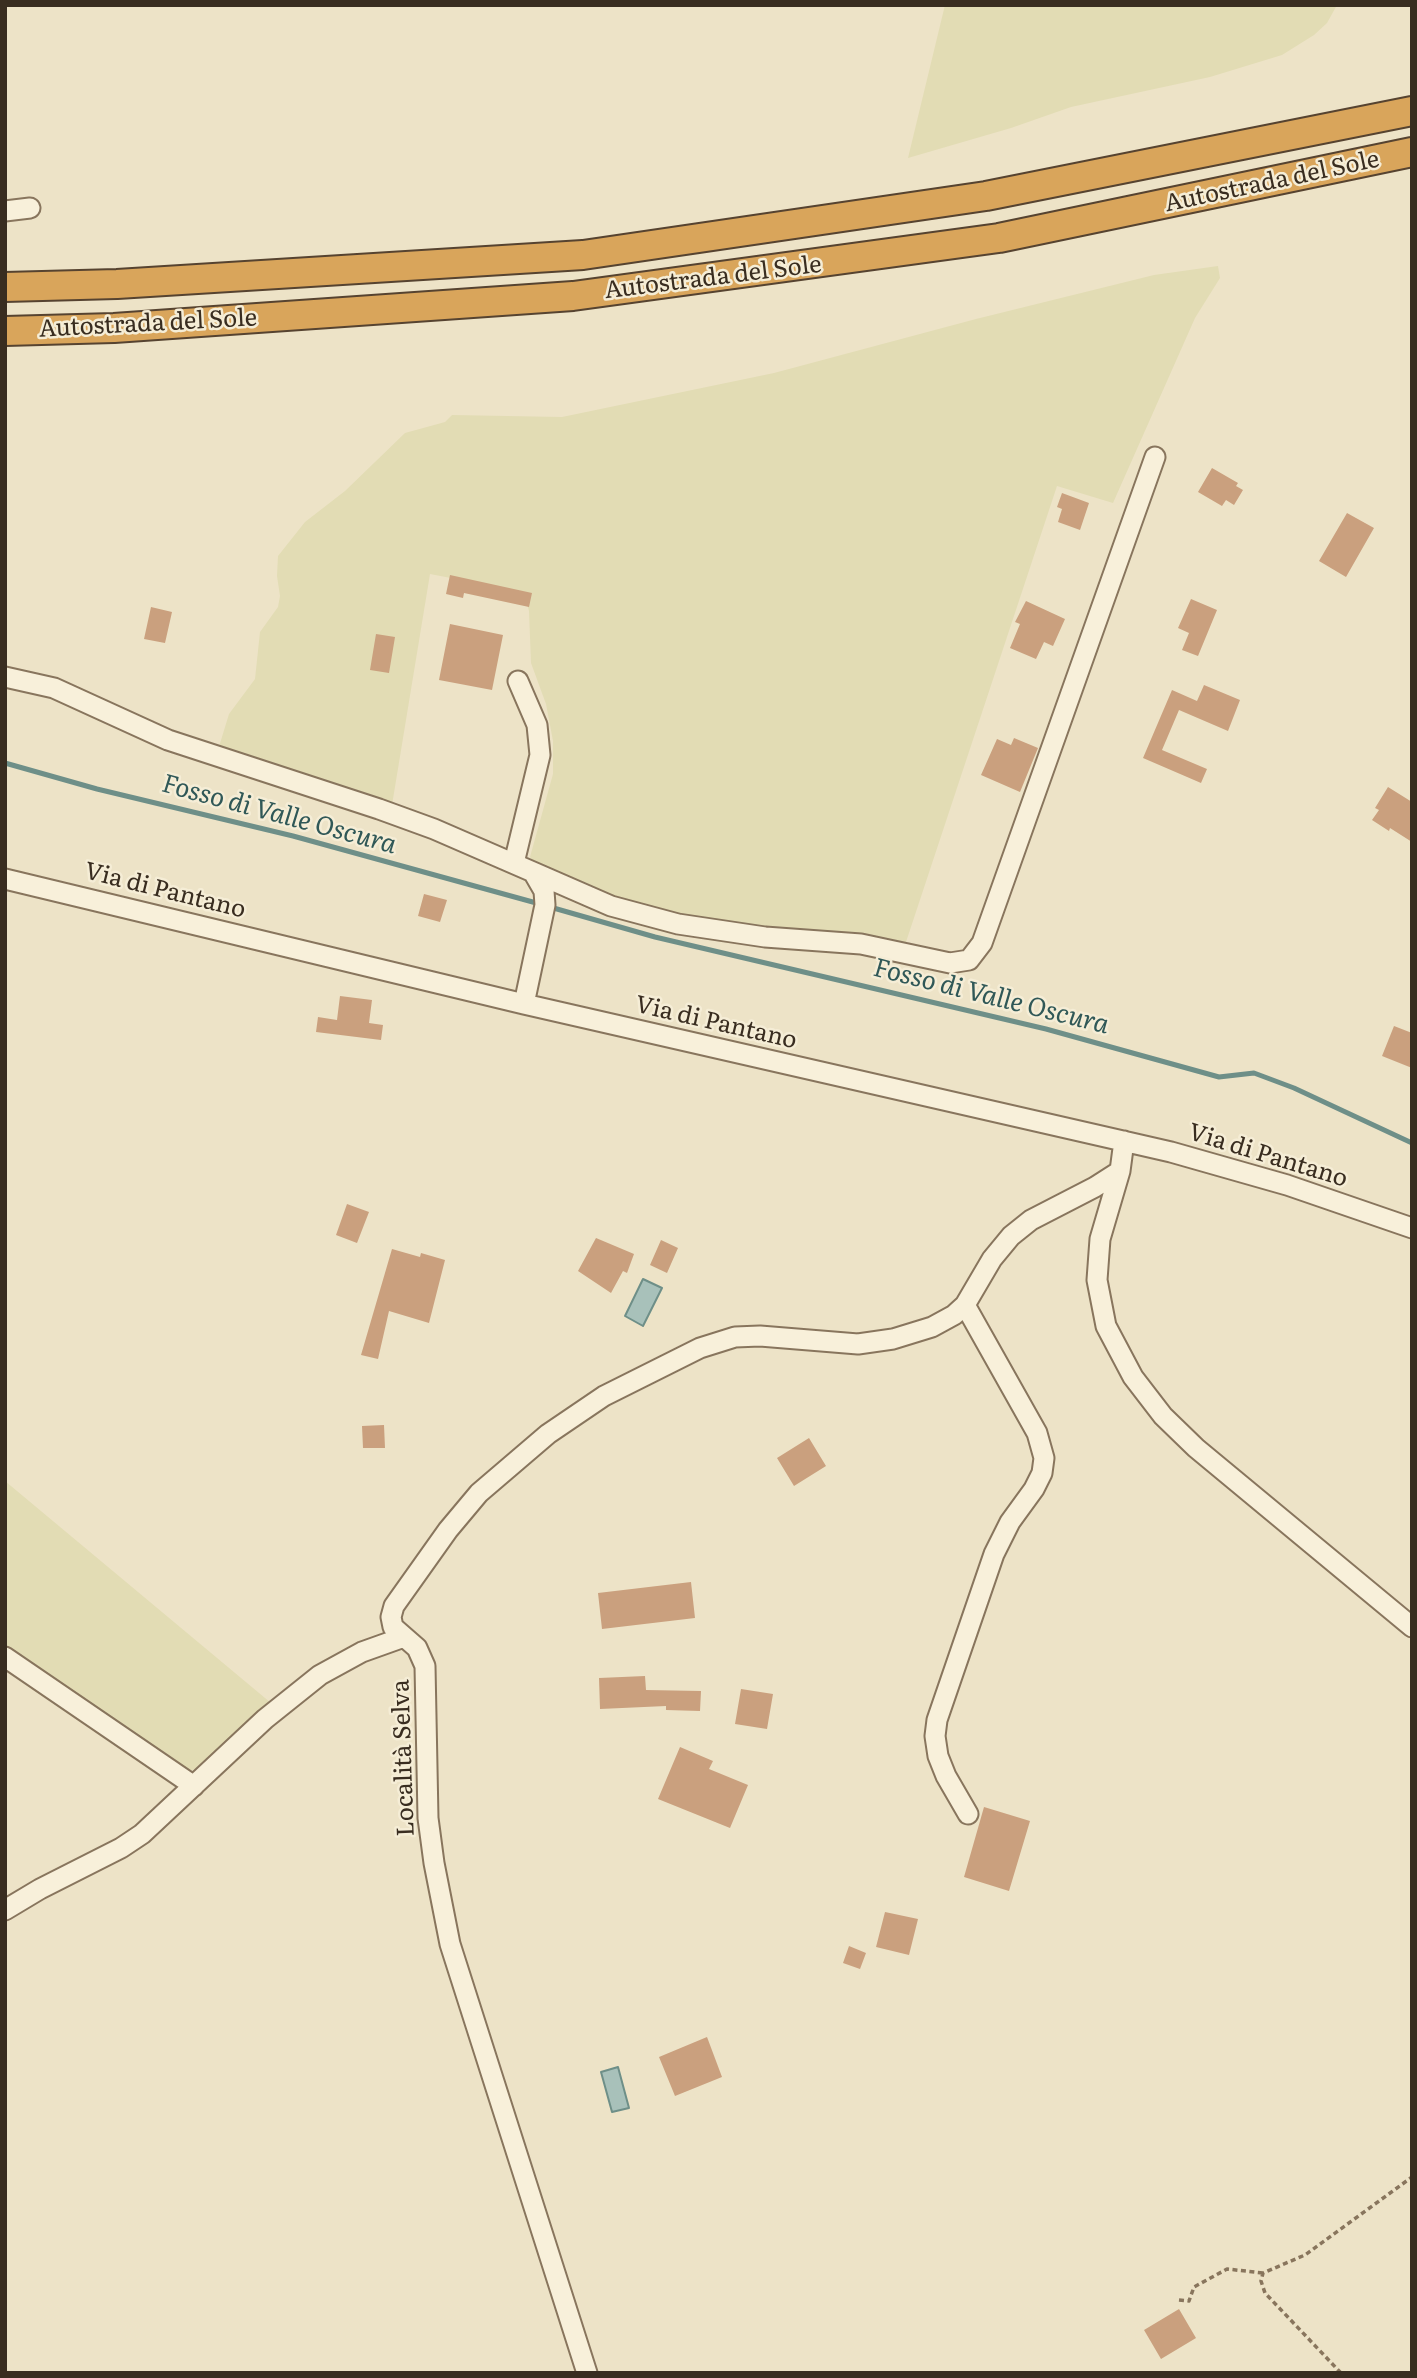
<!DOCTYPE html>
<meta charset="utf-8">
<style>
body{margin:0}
#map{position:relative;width:1417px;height:2378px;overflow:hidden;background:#ede3c7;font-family:Literata,serif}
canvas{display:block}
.frame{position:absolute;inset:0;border:7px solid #392d20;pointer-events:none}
</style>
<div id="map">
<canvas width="1417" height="2378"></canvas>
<div class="frame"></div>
</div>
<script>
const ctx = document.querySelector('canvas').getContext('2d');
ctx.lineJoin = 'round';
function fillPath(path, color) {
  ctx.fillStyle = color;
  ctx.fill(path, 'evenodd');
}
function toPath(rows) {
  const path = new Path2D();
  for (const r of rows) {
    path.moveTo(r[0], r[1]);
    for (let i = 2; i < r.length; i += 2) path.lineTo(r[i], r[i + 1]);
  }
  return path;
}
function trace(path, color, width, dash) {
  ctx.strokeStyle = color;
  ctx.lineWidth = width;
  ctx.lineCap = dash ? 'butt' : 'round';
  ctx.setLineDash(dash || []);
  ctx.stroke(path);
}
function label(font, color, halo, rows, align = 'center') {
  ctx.font = font + ' Literata,serif';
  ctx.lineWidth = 5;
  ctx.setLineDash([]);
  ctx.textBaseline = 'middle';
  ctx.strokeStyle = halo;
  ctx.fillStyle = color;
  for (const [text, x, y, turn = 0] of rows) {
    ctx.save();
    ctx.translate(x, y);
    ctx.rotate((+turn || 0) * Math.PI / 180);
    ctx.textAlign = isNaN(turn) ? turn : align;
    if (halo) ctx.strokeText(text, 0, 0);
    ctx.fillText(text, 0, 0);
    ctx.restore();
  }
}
fillPath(toPath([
 [945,5,1337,5,1327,23,1314,35,1282,55,1210,77,1071,107,1011,128,908,158],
 [1218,266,1220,278,1195,318,1113,503,1057,486,905,945,802,935,682,918,631,906,541,872,530,857,553,774,553,741,546,704,531,663,529,611,524,592,430,574,392,805,218,750,229,714,255,679,260,632,278,607,280,596,277,576,278,556,305,522,345,491,405,433,445,422,452,415,562,417,774,373,976,319,1154,275],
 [5,1481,271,1703,202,1767,192,1770,173,1766,5,1654]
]), '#e2dcb4');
const water = toPath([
 [643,1279,662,1288,643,1326,625,1316,643,1279],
 [618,2067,629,2108,612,2112,601,2072,618,2067]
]);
fillPath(water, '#a8c1ba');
trace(water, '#6e8f88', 2);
trace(toPath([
 [5,763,97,789,293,836,540,904],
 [550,907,655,937,1046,1029,1219,1077,1254,1073,1294,1088,1412,1143]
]), '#6e8f88', 5);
fillPath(toPath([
 [1212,468,1238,483,1236,486,1243,490,1234,505,1226,500,1222,506,1198,492],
 [1062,493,1089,503,1080,530,1058,522,1062,509,1057,507],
 [1347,513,1374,528,1346,577,1319,561],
 [450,575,532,593,529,607,464,593,463,598,446,594],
 [1191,599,1217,610,1198,656,1182,650,1189,633,1178,628],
 [1026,601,1065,619,1053,646,1044,642,1036,659,1010,648,1020,624,1015,622],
 [151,607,172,612,165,643,144,639],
 [450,624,503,635,492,690,439,680],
 [376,634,395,637,389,673,370,670],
 [1204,685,1240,700,1228,731,1179,710,1162,750,1207,769,1201,783,1143,758,1172,690,1197,701],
 [1014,738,1038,748,1020,792,981,775,997,739,1011,745],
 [1388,787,1412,802,1412,842,1390,828,1389,831,1372,820,1379,810,1375,808],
 [424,894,447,900,440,922,418,916],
 [340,996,372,1000,369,1023,383,1025,381,1040,316,1032,318,1017,337,1020],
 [1394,1026,1412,1033,1412,1068,1382,1056],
 [347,1204,369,1212,357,1243,336,1235],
 [596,1238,634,1254,627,1273,623,1271,611,1293,578,1271],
 [661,1240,678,1248,667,1273,650,1265],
 [392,1249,420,1257,421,1253,445,1260,429,1323,389,1311,378,1359,361,1355],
 [384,1425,385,1448,363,1448,362,1426],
 [809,1438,826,1466,794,1486,777,1458],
 [691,1582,695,1618,602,1629,598,1593],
 [645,1676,646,1690,701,1691,700,1711,666,1710,666,1706,600,1709,599,1678],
 [741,1689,773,1694,767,1729,735,1724],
 [680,1747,713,1761,709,1769,748,1785,730,1828,658,1799],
 [984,1807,1030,1821,1009,1891,964,1877],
 [885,1912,918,1919,909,1955,876,1947],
 [849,1946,866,1953,860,1969,843,1963],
 [707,2037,722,2077,675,2096,659,2057],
 [1179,2309,1196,2338,1161,2359,1144,2330]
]), '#caa07e');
const minor = toPath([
 [5,211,30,208],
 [5,677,54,688,168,740,379,809,434,829,533,872,544,891,545,905,524,1004],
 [514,863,540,755,537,725,518,681],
 [533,872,611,906,678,924,765,937,861,944,950,963,969,960,982,943,1155,457],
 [5,879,524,1004,1171,1152,1287,1185,1412,1228],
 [1124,1141,1120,1171,1100,1239,1097,1280,1106,1326,1133,1377,1163,1416,1196,1448,1412,1627],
 [965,1305,1037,1433,1044,1458,1042,1473,1034,1489,1010,1522,994,1554,937,1720,935,1736,938,1756,946,1776,968,1814],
 [5,1657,194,1786],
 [5,1910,40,1889,121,1848,142,1834,265,1719,320,1675,362,1652,404,1637],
 [587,2373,450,1944,434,1863,428,1818,425,1666,417,1648,393,1627,391,1617,394,1606,448,1530,479,1493,548,1434,604,1396,700,1348,735,1337,760,1336,858,1344,893,1339,932,1327,954,1315,965,1305,992,1259,1011,1236,1031,1220,1095,1187,1120,1171]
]);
const highway = toPath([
 [5,287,117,284,583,255,986,196,1412,111],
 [5,331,114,328,573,296,999,238,1412,152]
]);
trace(minor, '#88755d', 23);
trace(highway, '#564330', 32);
trace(toPath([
 [1179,2300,1189,2301,1194,2287,1227,2269,1263,2273],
 [1341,2373,1265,2293,1261,2281,1263,2273,1305,2255,1412,2177]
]), '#88755d', 3.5, [5, 3.5]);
trace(minor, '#f8f0da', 19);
trace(highway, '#d9a55b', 28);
label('24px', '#392d20', '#f5edd6', [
 ["Autostrada del Sole",1272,182,-12],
 ["Autostrada del Sole",713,278,-7],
 ["Autostrada del Sole",148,324,-3],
 ["Via di Pantano",165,891,14],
 ["Via di Pantano",716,1023,13],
 ["Via di Pantano",1268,1156,17],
 ["Località Selva",404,1758,-92]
]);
label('italic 26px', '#305857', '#f5edd6', [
 ["Fosso di Valle Oscura",279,815,15],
 ["Fosso di Valle Oscura",991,997,14]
]);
</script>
